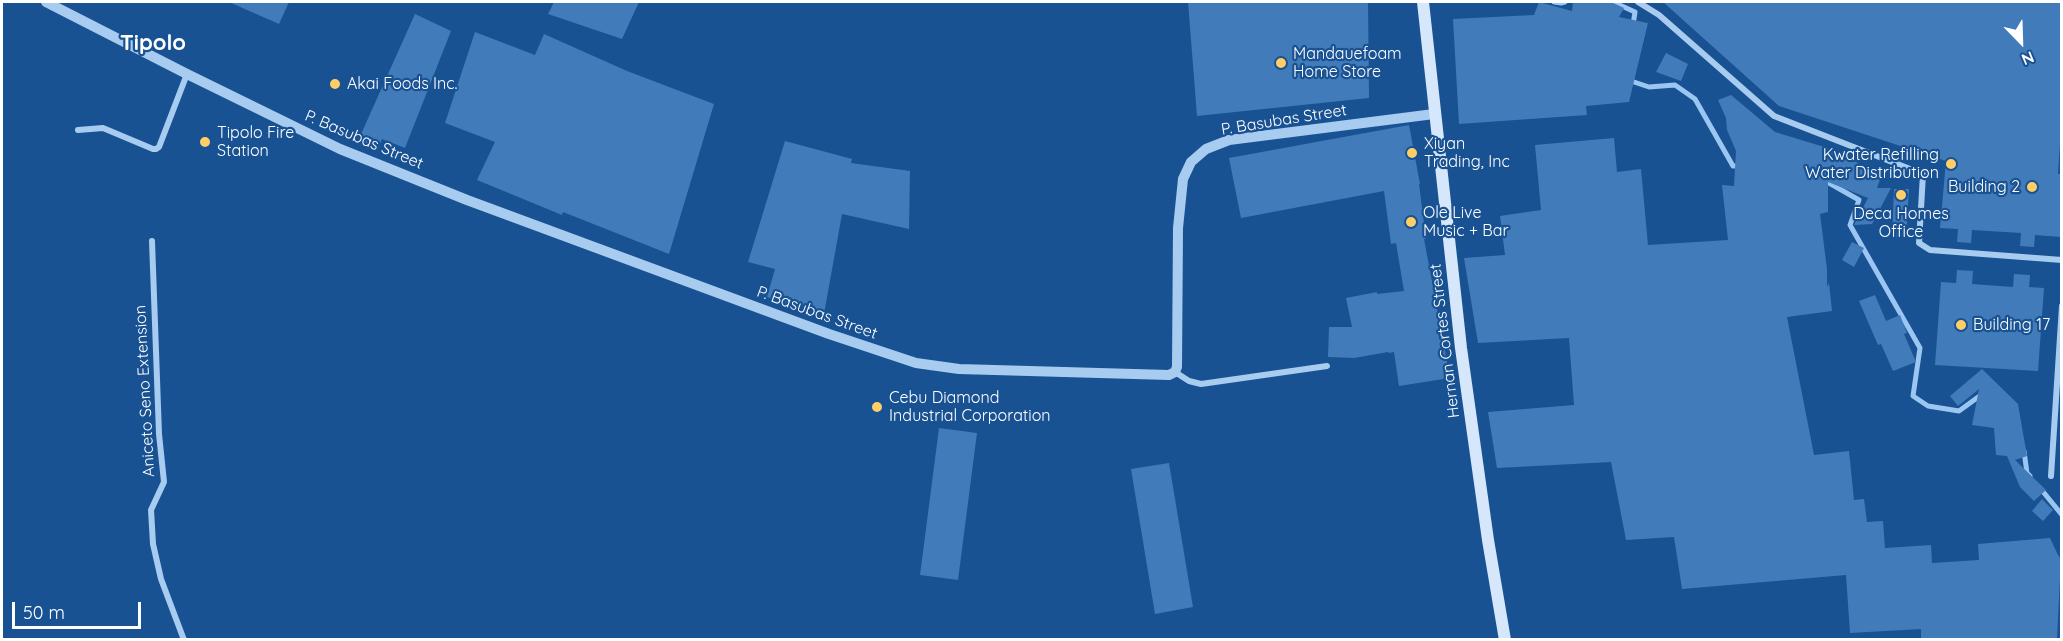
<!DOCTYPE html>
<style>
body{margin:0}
#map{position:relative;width:2063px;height:641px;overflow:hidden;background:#185293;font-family:Quicksand,sans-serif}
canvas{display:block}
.frame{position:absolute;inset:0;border:3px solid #fff;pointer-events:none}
.north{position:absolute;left:1991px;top:12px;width:60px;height:60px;-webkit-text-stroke:4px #185293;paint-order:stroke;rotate:157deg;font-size:16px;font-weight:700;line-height:24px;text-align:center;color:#fff}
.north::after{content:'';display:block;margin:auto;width:21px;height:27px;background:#fff;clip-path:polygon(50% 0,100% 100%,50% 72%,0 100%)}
.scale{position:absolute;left:12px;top:602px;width:129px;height:27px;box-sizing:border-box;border:3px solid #fff;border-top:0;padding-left:8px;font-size:18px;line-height:21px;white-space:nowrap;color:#fff;-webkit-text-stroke:4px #185293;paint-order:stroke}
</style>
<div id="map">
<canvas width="2063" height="641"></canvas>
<div class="frame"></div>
<div class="north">N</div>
<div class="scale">50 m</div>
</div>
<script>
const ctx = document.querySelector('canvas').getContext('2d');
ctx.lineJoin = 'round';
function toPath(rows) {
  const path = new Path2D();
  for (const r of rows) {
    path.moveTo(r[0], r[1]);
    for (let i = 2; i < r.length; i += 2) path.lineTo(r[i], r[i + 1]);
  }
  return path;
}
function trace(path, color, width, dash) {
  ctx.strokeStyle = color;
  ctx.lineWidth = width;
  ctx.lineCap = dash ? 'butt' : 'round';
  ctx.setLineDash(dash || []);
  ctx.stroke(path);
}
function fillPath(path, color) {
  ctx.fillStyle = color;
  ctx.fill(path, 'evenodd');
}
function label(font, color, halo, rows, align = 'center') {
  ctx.font = font + ' Quicksand,sans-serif';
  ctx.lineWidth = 4.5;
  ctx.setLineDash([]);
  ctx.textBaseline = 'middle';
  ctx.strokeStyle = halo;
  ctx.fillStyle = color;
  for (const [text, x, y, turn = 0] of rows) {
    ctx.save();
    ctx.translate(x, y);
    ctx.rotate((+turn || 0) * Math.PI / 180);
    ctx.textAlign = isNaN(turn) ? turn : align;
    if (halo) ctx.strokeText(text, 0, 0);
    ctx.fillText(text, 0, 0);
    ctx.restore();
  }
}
trace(toPath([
 [1554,2,1561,3,1565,2],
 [1613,2,1635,12,1633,25],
 [1628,80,1649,87,1675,85,1695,99,1733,166,1742,166],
 [1822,179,1859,200,1850,225,1920,348,1913,396,1928,406,1959,411,1981,395],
 [2024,451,2027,473,2030,476],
 [2040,488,2062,515]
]), '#9bc6f2', 5);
fillPath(toPath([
 [229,2,289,2,279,24],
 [554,2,639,2,622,39,548,14],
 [1188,2,1368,2,1369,98,1197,116],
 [1539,2,1572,11,1573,2,1611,2,1624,8,1619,17,1648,23,1629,102,1586,106,1587,115,1459,124,1453,19,1534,15],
 [1663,2,2061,2,2061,128,2058,174,2061,174,2061,237,2035,235,2034,247,2020,246,2021,233,1972,230,1971,243,1957,242,1958,229,1940,228,1946,161,1779,106],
 [415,14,451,31,405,148,382,139,377,151,357,143],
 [475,32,535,55,544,34,627,71,714,104,669,254,563,212,562,215,477,180,495,142,445,123],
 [1666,53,1688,64,1681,81,1656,72],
 [1731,95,1775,132,1834,150,1858,163,1856,166,1881,176,1877,188,1891,188,1872,224,1854,225,1868,198,1828,182,1828,212,1820,214,1827,269,1827,287,1829,283,1832,311,1787,317,1814,455,1849,451,1854,500,1864,499,1867,522,1883,521,1885,548,1931,545,1932,563,1979,560,1978,544,2050,538,2058,555,2061,559,2057,639,1921,639,1921,629,1850,633,1846,575,1682,589,1674,537,1626,540,1611,462,1497,468,1488,412,1574,405,1569,338,1478,343,1464,258,1505,255,1500,216,1541,210,1535,145,1614,138,1617,172,1641,169,1648,245,1728,240,1722,185,1734,186,1736,151,1727,130,1726,118,1718,100],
 [1409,125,1420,184,1419,184,1426,239,1424,239,1450,378,1399,386,1394,352,1389,353,1388,352,1354,358,1328,357,1329,327,1352,327,1346,298,1377,292,1377,294,1404,291,1396,243,1391,244,1384,191,1241,218,1229,158],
 [785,141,852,159,851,163,910,171,909,229,842,214,824,314,767,297,775,269,748,262],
 [1894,189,1909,189,1906,238,1892,237],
 [1852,242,1864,248,1854,267,1842,260],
 [1957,270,1973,271,1972,284,2013,287,2014,274,2030,275,2029,287,2044,288,2038,371,1935,365,1941,282,1956,283],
 [1875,295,1886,321,1900,315,1907,333,1904,334,1916,362,1893,371,1881,344,1878,345,1859,301],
 [1982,369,2018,404,2027,456,2015,460,2046,490,2034,501,2020,487,2007,456,1996,455,1994,428,1972,425,1979,389,1958,406,1950,396],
 [939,428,977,433,958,580,920,575],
 [1169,463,1193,607,1155,614,1131,469],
 [2042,499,2053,510,2043,521,2032,511]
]), '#417bba');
trace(toPath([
 [1638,2,1659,15,1774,116,1923,174,1919,243,1930,250,2062,260],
 [78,130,103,128,153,149,156,149,159,147,187,74],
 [152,241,159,434,164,482,151,510,153,544,161,579,184,640],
 [1175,372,1189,381,1201,384,1327,366],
 [2051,476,2062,306]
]), '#a8cbf0', 6);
trace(toPath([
 [46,2,187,74,340,149,467,200,829,334,916,363,959,369,1169,375,1175,372,1177,367,1178,228,1183,179,1191,162,1206,149,1229,140,1434,114]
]), '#a8cbf0', 10);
trace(toPath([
 [1423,2,1461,348,1488,540,1505,640]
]), '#d6e7fb', 12);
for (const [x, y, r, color] of [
 [1281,63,6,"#ffce67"],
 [335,84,6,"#ffce67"],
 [205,142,6,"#ffce67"],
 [1412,153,6,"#ffce67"],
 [1951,164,6,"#ffce67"],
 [2032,187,6,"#ffce67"],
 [1901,195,6,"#ffce67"],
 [1411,222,6,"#ffce67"],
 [1961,325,6,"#ffce67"],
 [877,407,6,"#ffce67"]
]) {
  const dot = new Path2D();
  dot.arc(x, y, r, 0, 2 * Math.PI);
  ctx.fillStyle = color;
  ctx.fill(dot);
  trace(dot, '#185293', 2);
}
label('16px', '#fff', '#185293', [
 ["Mandauefoam",1293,54],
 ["Home Store",1293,72],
 ["Akai Foods Inc.",347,84],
 ["Tipolo Fire",217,133],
 ["Station",217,151],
 ["Xiyan",1424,144],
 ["Trading, Inc",1424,162],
 ["Kwater Refilling",1939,155,"right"],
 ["Water Distribution",1939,173,"right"],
 ["Building 2",2020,187,"right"],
 ["Ole Live",1423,213],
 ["Music + Bar",1423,231],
 ["Deca Homes",1901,214,"center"],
 ["Office",1901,232,"center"],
 ["Building 17",1973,325],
 ["Cebu Diamond",889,398],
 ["Industrial Corporation",889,416]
], 'left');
label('16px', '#fff', '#185293', [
 ["P. Basubas Street",1284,120,-9],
 ["P. Basubas Street",364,140,23],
 ["P. Basubas Street",817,313,20],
 ["Hernan Cortes Street",1445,341,-97],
 ["Aniceto Seno Extension",145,391,-93]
]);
label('bold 22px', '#fff', '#185293', [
 ["Tipolo",153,43]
]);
</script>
